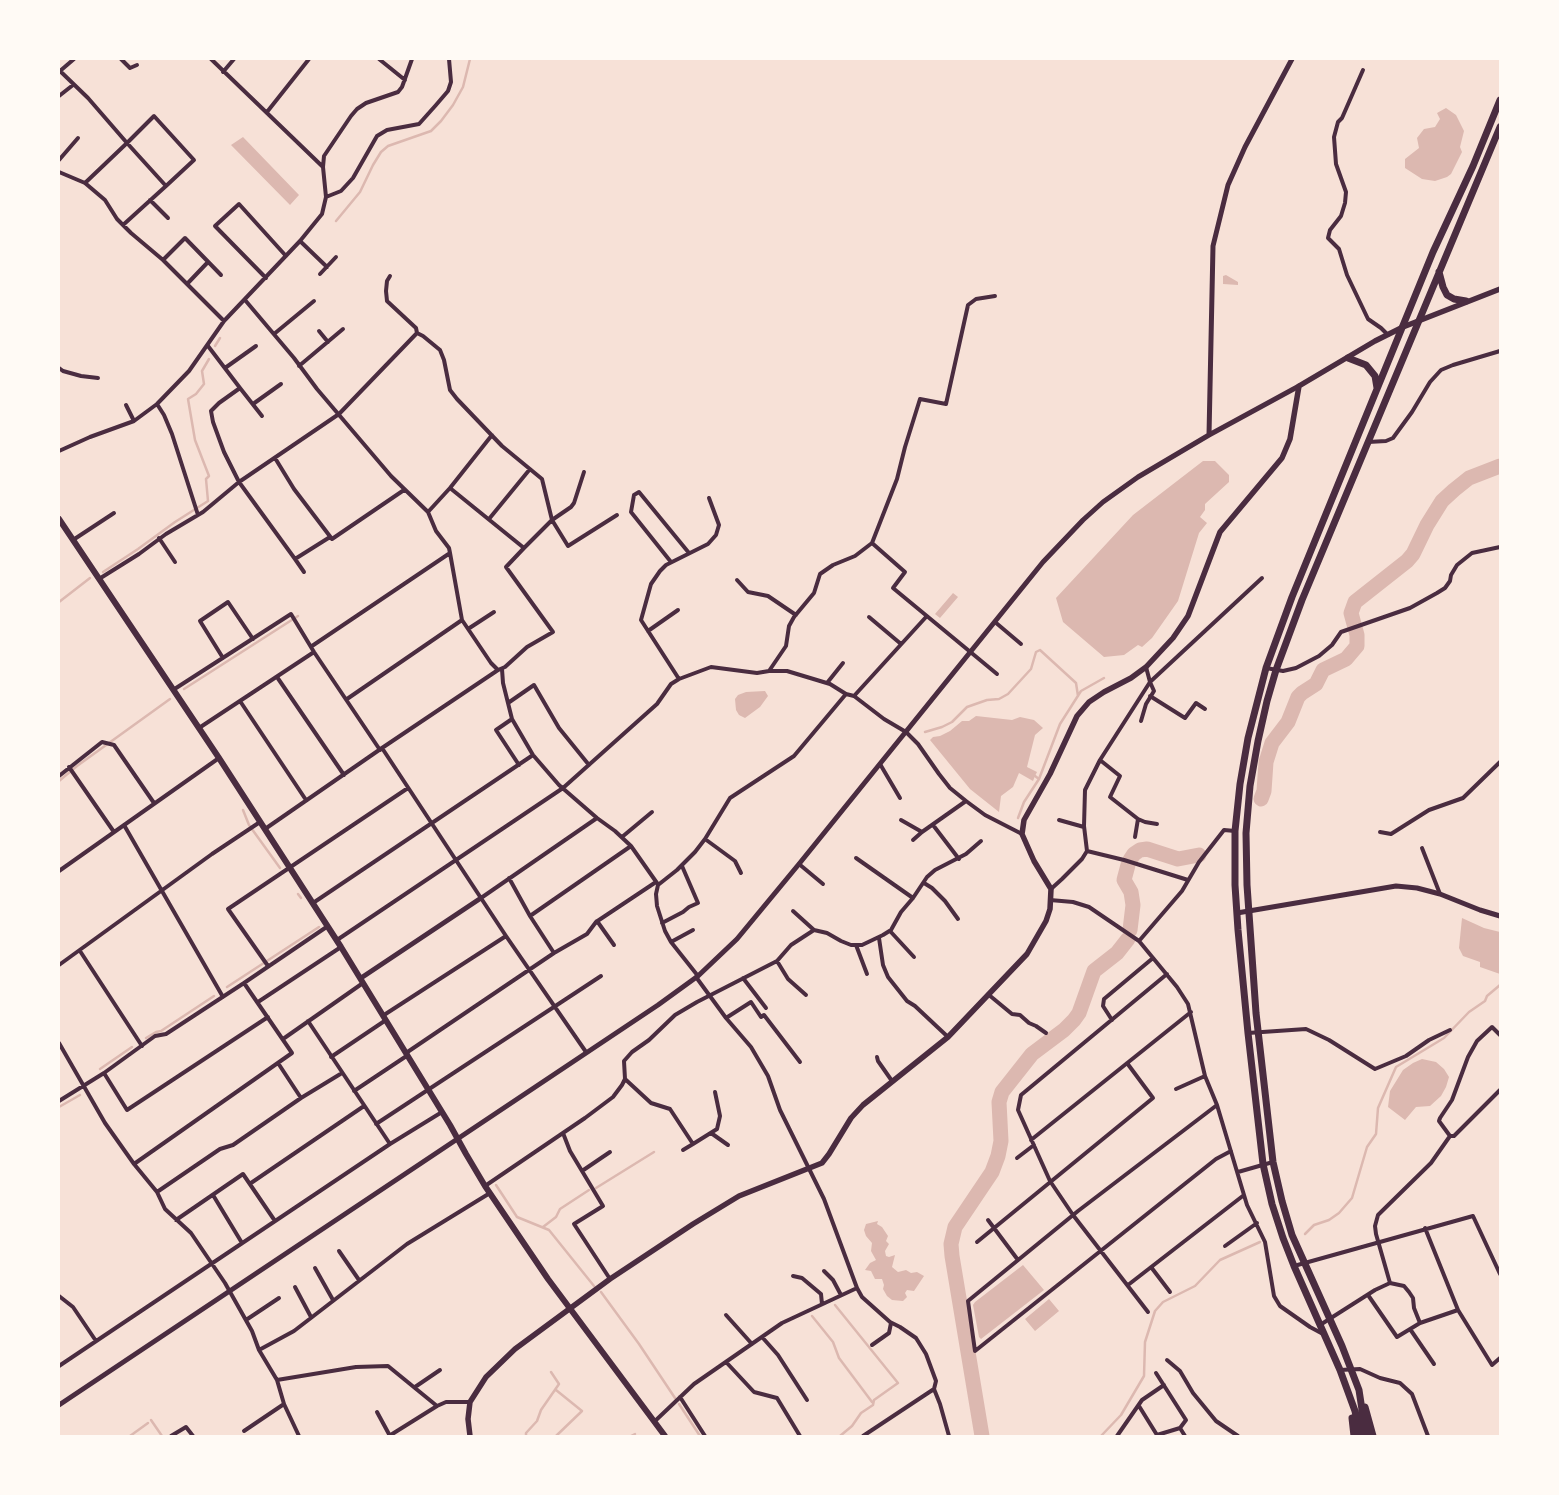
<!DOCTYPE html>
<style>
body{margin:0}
#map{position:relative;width:1559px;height:1495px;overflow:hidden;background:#f7e1d7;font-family:Montserrat,sans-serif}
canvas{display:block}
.frame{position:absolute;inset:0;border:60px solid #fffaf5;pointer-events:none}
</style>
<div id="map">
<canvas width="1559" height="1495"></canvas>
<div class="frame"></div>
</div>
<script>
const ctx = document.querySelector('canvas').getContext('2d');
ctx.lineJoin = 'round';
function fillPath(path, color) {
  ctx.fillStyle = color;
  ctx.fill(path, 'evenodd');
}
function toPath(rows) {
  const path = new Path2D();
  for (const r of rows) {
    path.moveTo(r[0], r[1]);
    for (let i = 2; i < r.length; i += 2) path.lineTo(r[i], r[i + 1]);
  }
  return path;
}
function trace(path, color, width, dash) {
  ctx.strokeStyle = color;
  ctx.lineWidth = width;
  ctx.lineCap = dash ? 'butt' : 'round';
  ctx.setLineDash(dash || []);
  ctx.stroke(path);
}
fillPath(toPath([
 [1446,108,1456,115,1464,131,1460,147,1462,152,1451,174,1447,177,1435,181,1422,179,1405,168,1405,159,1419,148,1417,138,1424,129,1435,127,1440,119,1437,113],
 [243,137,299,195,290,205,231,145],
 [1226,275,1238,282,1238,285,1223,284,1223,276],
 [1203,461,1215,461,1229,475,1229,482,1205,504,1205,510,1200,517,1207,523,1199,533,1178,601,1152,638,1142,647,1138,645,1124,655,1104,657,1063,622,1056,598,1133,515],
 [953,593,958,597,940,618,935,614],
 [765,691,768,696,760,707,745,718,739,715,736,710,735,699,738,695,746,692],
 [976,716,1012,720,1020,717,1034,720,1043,728,1035,735,1027,767,1037,772,1035,776,1033,781,1019,773,1013,787,1001,796,999,812,970,789,930,740,933,737,940,736,950,731,962,721,969,721],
 [1462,918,1484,928,1500,932,1500,974,1480,967,1480,962,1463,956,1459,948],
 [1422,1059,1436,1062,1444,1069,1449,1077,1446,1087,1441,1096,1430,1106,1416,1107,1405,1120,1388,1107,1390,1091,1403,1070,1413,1063],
 [878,1221,877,1224,882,1227,888,1236,886,1241,889,1244,885,1251,886,1256,889,1257,895,1255,892,1267,898,1272,906,1270,911,1273,917,1272,924,1276,914,1291,907,1290,905,1293,907,1297,903,1301,892,1300,887,1296,883,1289,884,1285,882,1279,875,1279,871,1271,865,1270,870,1263,876,1260,871,1251,872,1243,866,1236,864,1230,866,1224],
 [1023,1265,1044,1290,981,1339,979,1337,973,1305,975,1302],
 [1049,1299,1059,1311,1035,1331,1025,1319]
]), '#dcb8b0');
trace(toPath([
 [336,221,360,192,373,165,381,152,388,146,431,131,441,121,453,105,463,87,470,59],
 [215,346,220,338],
 [103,572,138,549,175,522,208,501,206,479,209,476,195,440,188,399,196,394,204,384,202,371,209,359],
 [59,602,90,578],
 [184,689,298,616],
 [925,732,942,727,952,722,967,707,987,700,999,699,1008,694,1031,669,1036,652,1040,650,1076,683,1078,696],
 [1035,776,1039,779,1060,724,1081,691,1104,678],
 [59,781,77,766,170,699],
 [243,810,249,825,280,868],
 [1018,818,1024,802,1039,779],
 [298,894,301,898],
 [227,987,319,927],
 [146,1038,156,1032,161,1031,214,996],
 [100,1069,132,1047],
 [59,1107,80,1095],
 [496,1185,517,1217,549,1230,594,1286],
 [596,1188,654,1152],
 [543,1227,556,1217,560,1209,589,1190],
 [1305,1234,1314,1225,1329,1220,1339,1213,1352,1198,1367,1147,1376,1134,1378,1108,1396,1067,1444,1038,1469,1012,1485,1001,1487,996,1500,985],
 [601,1292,639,1344,675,1398],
 [835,1305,898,1383,874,1400,873,1405,861,1413,852,1426,840,1436],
 [812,1316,833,1342,839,1358,872,1402],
 [556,1390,582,1411,556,1436],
 [679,1404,700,1436],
 [151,1420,162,1436],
 [130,1436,148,1423],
 [526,1436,526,1433,537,1421,541,1410,559,1384,551,1372],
 [631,1436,635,1434],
 [1101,1436,1121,1415,1144,1376,1145,1342,1155,1311,1163,1302,1195,1286,1220,1260,1260,1242]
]), '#dcb8b0', 2.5);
trace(toPath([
 [1261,799,1264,791,1266,762,1272,743,1288,722,1298,697,1302,693,1316,684,1323,670,1346,659,1357,646,1357,635,1351,613,1355,602,1407,561,1413,554,1427,525,1442,501,1454,490,1469,478,1500,466],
 [1130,860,1134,854,1140,850,1147,849,1178,859,1199,855],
 [1128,865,1124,880,1131,892,1133,905,1130,930],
 [982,1436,952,1256,951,1244,955,1227,992,1172,998,1156,1001,1141,999,1102,1002,1092,1032,1054,1064,1030,1074,1020,1079,1013,1094,971,1117,953,1128,939]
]), '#dcb8b0', 15);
trace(toPath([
 [121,59,130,68,137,65],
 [379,59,405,80],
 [59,70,88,98,127,143,166,186,194,160,154,116,127,143,85,183],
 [1363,70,1342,118,1338,122,1334,137,1336,164,1346,192,1345,203,1341,216,1330,230,1328,238,1339,249,1347,275,1368,319,1381,328,1388,335],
 [60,71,74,59],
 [223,72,234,59],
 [59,96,73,85],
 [267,112,309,59],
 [59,160,78,138],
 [323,167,324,156,351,116,357,109,366,103,398,92,402,87,412,59],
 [59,172,85,183,105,200,117,219,131,233,163,260,224,321],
 [326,197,341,191,353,178,377,136,387,130,419,124,436,105,448,91,451,82,449,59],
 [150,200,168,218],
 [123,225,166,186],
 [300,241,327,267],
 [163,260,185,238,221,275],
 [320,274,336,257],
 [390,276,387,281,386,291,387,301,416,328,417,333],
 [266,278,215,226,239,204,286,256],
 [187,284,208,262],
 [245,300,294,358,317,389,391,476,428,512,436,531,449,548,450,553,462,620,491,663,498,670],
 [319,331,328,342],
 [274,334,314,301],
 [208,346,240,388,219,403,211,411,213,422,224,452,239,482,295,559,330,537],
 [299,366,343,329],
 [59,368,63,371,81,376,98,378],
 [225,368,256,346],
 [240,388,262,416],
 [157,404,164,415,172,434,198,515],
 [253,404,281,384],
 [126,405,134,421],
 [1368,442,1386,441,1393,438,1412,412,1430,382,1441,370,1453,365,1500,351],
 [59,451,90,437,134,421,157,404,189,371,224,321,300,241,322,214,326,197,323,167,211,59],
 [275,458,294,489,332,539,404,490],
 [450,488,524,548],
 [428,512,450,488,492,435],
 [489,519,530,469],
 [159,538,175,562],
 [73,540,114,513],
 [872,543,905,572,893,588,997,674],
 [295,559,304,572],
 [671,562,631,512,634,495,639,492,689,553],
 [99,579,139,554,166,534,203,512,239,482,339,414,417,333,423,336,440,350,444,360,450,390,457,399,502,446,542,479,552,520,568,546,617,515],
 [737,580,748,592,768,596,796,615],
 [869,617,901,644],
 [995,622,1021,644],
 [468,629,494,612],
 [648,631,678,610],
 [312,646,450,553],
 [223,658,200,621,228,602,253,639],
 [1266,668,1283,671,1296,668,1319,656,1332,645,1341,632,1410,608,1437,593,1445,588,1450,581,1451,575,1457,565,1472,553,1500,547],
 [502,669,503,683,512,719,533,755,559,785,597,818,615,831,631,846,657,883],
 [769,671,786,646,789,626,794,617,814,593,820,574,833,565,855,556,872,543,897,479,905,447,920,399,946,404,968,305,976,299,995,296],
 [277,677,344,775],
 [679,679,641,620,651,584,660,571,666,565,708,544,716,535,719,525,709,498],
 [827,683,843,663],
 [173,690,291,614,314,652,380,750],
 [854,696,926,617],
 [1150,696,1185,718,1196,703,1205,709],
 [347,699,462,620],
 [240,701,306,800],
 [508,703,534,685,559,728,589,765],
 [512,719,496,730,519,765],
 [1141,721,1146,704,1154,691,1150,682,1262,578],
 [199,728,314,652],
 [382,748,506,936,586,1052],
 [1100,760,1120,776,1110,797,1138,819,1145,822,1157,824],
 [880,764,900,798],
 [69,767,114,832],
 [59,776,102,742,114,745,154,803],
 [901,820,922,832],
 [1059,820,1084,827],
 [124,825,223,997],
 [933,825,959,859],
 [265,829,382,748,498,670,505,667,527,647,553,632,506,567,524,548,552,520,571,507,574,503,584,472],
 [1380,832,1391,834,1429,810,1463,798,1500,762],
 [622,837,652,812],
 [1135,837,1138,819],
 [705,839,735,861,741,873],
 [913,840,922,832,966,801],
 [1422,848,1440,894],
 [1087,851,1124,860,1188,880],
 [856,858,913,898],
 [799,864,823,884],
 [59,871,219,758],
 [509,878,530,916,554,953],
 [924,883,932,888,945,901,958,919],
 [1051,889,1062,879,1082,859,1087,851,1084,826,1085,790,1100,760,1150,682,1146,667],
 [481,898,597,818],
 [1050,900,1073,902,1089,907,1139,941,1177,987,1188,1004,1205,1076,1217,1105,1247,1205,1265,1242,1274,1296,1280,1306,1310,1327,1323,1334],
 [313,903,533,755],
 [793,911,814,930],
 [530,916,631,846],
 [597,921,614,945],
 [662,923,683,912,689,907,698,903,682,866],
 [890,931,914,957],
 [879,938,883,965,888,977,907,1001,915,1006,948,1037],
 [337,940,563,788,657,704,671,684,679,679,711,667,757,673,769,671,787,671,830,684,846,694,854,696,884,719,906,732,918,744,939,774,950,788,966,801,985,815,1022,834],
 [1139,941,1182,891,1199,862,1224,830,1235,831],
 [671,942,693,930],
 [856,945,867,974],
 [80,951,142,1046],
 [777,961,788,979,806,995],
 [59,965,212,854,260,822],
 [268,966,228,909,408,788],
 [698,976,671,942,665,931,657,906,656,894,658,885,677,870,695,852,705,839,730,798,794,756,846,694],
 [696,977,726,1018,751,1047,768,1076,780,1110,824,1199,857,1288,862,1297,890,1322,900,1327,916,1338,926,1354,936,1381,934,1389,940,1404,949,1436],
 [743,978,766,1008],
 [989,995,1012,1014,1020,1015,1029,1023,1036,1026,1046,1033],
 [258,1002,341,947],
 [384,1015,506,936],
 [726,1018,751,1002,761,1017,764,1015,800,1062],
 [1112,1020,1103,1006,1104,999,1153,958],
 [308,1021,390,1144],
 [1248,1033,1306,1029,1329,1040,1375,1069,1406,1056,1429,1040,1450,1030],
 [283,1039,363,983],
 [59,1043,105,1123,134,1164,157,1192,165,1209,191,1233,225,1283,252,1331,259,1350,277,1380,284,1404,244,1431],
 [406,1053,554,953,587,934,596,922,656,882],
 [331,1057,386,1020],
 [877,1057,878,1061,892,1081],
 [278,1063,301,1098],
 [104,1073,127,1110,268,1017],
 [625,1079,651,1103,670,1109,693,1144,717,1129,720,1116,715,1092],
 [1176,1089,1205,1076],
 [354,1091,408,1055],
 [59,1101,104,1073,155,1036,166,1034,244,983,328,926],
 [1217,1105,1078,1211,968,1301,975,1351,1216,1159,1231,1151],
 [376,1124,601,976],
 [563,1133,570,1151,603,1206,574,1224,610,1279],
 [711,1133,728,1145],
 [1450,1136,1439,1121,1440,1118,1452,1100,1468,1057,1477,1041,1492,1027,1500,1035],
 [1031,1140,1191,1012],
 [683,1150,693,1144],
 [1017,1158,1034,1145],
 [134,1164,292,1053,244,983],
 [582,1171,610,1152],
 [1238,1172,1273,1162],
 [251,1183,364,1106],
 [485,1186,585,1118,613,1097,622,1085,625,1079,624,1061,632,1052,649,1040,675,1015,697,1002,777,961,791,945,814,930,827,933,841,941,851,945,862,945,883,935,891,930,901,912,913,898,927,877,935,870,966,854,981,841],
 [157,1192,220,1149,233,1145,301,1098,342,1073],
 [213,1195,242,1243],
 [176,1220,243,1174,275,1221],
 [988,1220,1018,1260],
 [1425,1228,1458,1310,1492,1365,1500,1358],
 [977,1242,1153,1098,1127,1063],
 [1225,1246,1257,1223],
 [339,1251,359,1280],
 [1294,1266,1473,1216,1500,1274],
 [1151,1267,1170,1292],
 [315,1268,333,1300],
 [824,1271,833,1280,841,1295],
 [793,1276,802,1278,821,1294,822,1304],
 [1390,1283,1376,1234,1375,1226,1378,1215,1431,1163,1450,1136,1454,1136,1500,1090],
 [1128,1285,1244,1195],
 [295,1287,311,1317],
 [1368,1295,1397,1337,1420,1323],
 [59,1296,73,1307,96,1341],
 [1148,1312,1073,1215,1050,1181,1018,1110,1021,1095,1167,974],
 [726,1315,752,1344],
 [246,1320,279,1298],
 [1320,1325,1375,1290,1390,1283,1404,1286,1409,1292,1413,1298,1414,1308,1420,1323,1458,1310],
 [1410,1329,1434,1364],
 [762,1337,778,1355,807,1400],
 [872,1345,889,1333,891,1323],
 [259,1350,294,1331,407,1244,490,1193],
 [1167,1360,1180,1371,1193,1393,1216,1421,1238,1436],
 [726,1362,754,1392,777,1398,800,1436],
 [59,1366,390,1144,442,1112],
 [1340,1370,1360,1369,1380,1378,1400,1383,1412,1394,1428,1436],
 [277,1380,356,1367,388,1366,437,1406],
 [415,1387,440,1370],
 [680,1397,705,1436],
 [284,1404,299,1436],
 [1139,1406,1157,1435,1180,1428,1186,1420,1156,1373],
 [377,1412,390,1436],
 [654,1422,694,1384,782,1323,857,1288],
 [1180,1428,1185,1436],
 [171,1436,186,1427,193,1436],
 [389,1436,437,1406,446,1402,470,1402],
 [863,1436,934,1389],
 [1117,1436,1142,1400,1164,1385]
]), '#4a2c40', 4);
trace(toPath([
 [1209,435,1213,246,1228,185,1245,147,1292,59],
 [1237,913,1396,886,1417,888,1440,894,1480,910,1500,916],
 [361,978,481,898],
 [59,1405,658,1005,698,976,737,939,799,864,1043,562,1083,520,1103,502,1138,477,1209,435,1299,386]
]), '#4a2c40', 5);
trace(toPath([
 [470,1436,468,1419,470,1402,486,1377,515,1349,610,1279,693,1224,739,1196,822,1163,829,1154,851,1118,863,1105,948,1037,1027,954,1046,921,1050,909,1051,889,1034,861,1022,834,1024,820,1050,774,1077,716,1089,702,1104,692,1131,678,1146,667,1173,638,1188,616,1220,532,1282,458,1290,439,1299,386,1375,341,1403,327,1500,289]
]), '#4a2c40', 5.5);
trace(toPath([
 [59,519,219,758,341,947,450,1125,466,1154,485,1186,548,1279,665,1436]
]), '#4a2c40', 6);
trace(toPath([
 [1439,272,1443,287,1447,295,1454,299,1466,301],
 [1348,358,1366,365,1375,376,1377,388],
 [1365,1407,1373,1436],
 [1352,1418,1354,1436],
 [1360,1436,1355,1411,1340,1370,1294,1266,1283,1238,1272,1204,1263,1164,1248,1033,1238,930,1235,885,1235,831,1240,784,1248,738,1266,668,1292,597,1433,252,1473,166,1500,100],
 [1366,1436,1359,1390,1342,1346,1292,1235,1282,1201,1273,1162,1256,1013,1247,885,1246,833,1250,786,1258,741,1267,701,1276,670,1302,600,1500,127]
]), '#4a2c40', 7);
</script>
